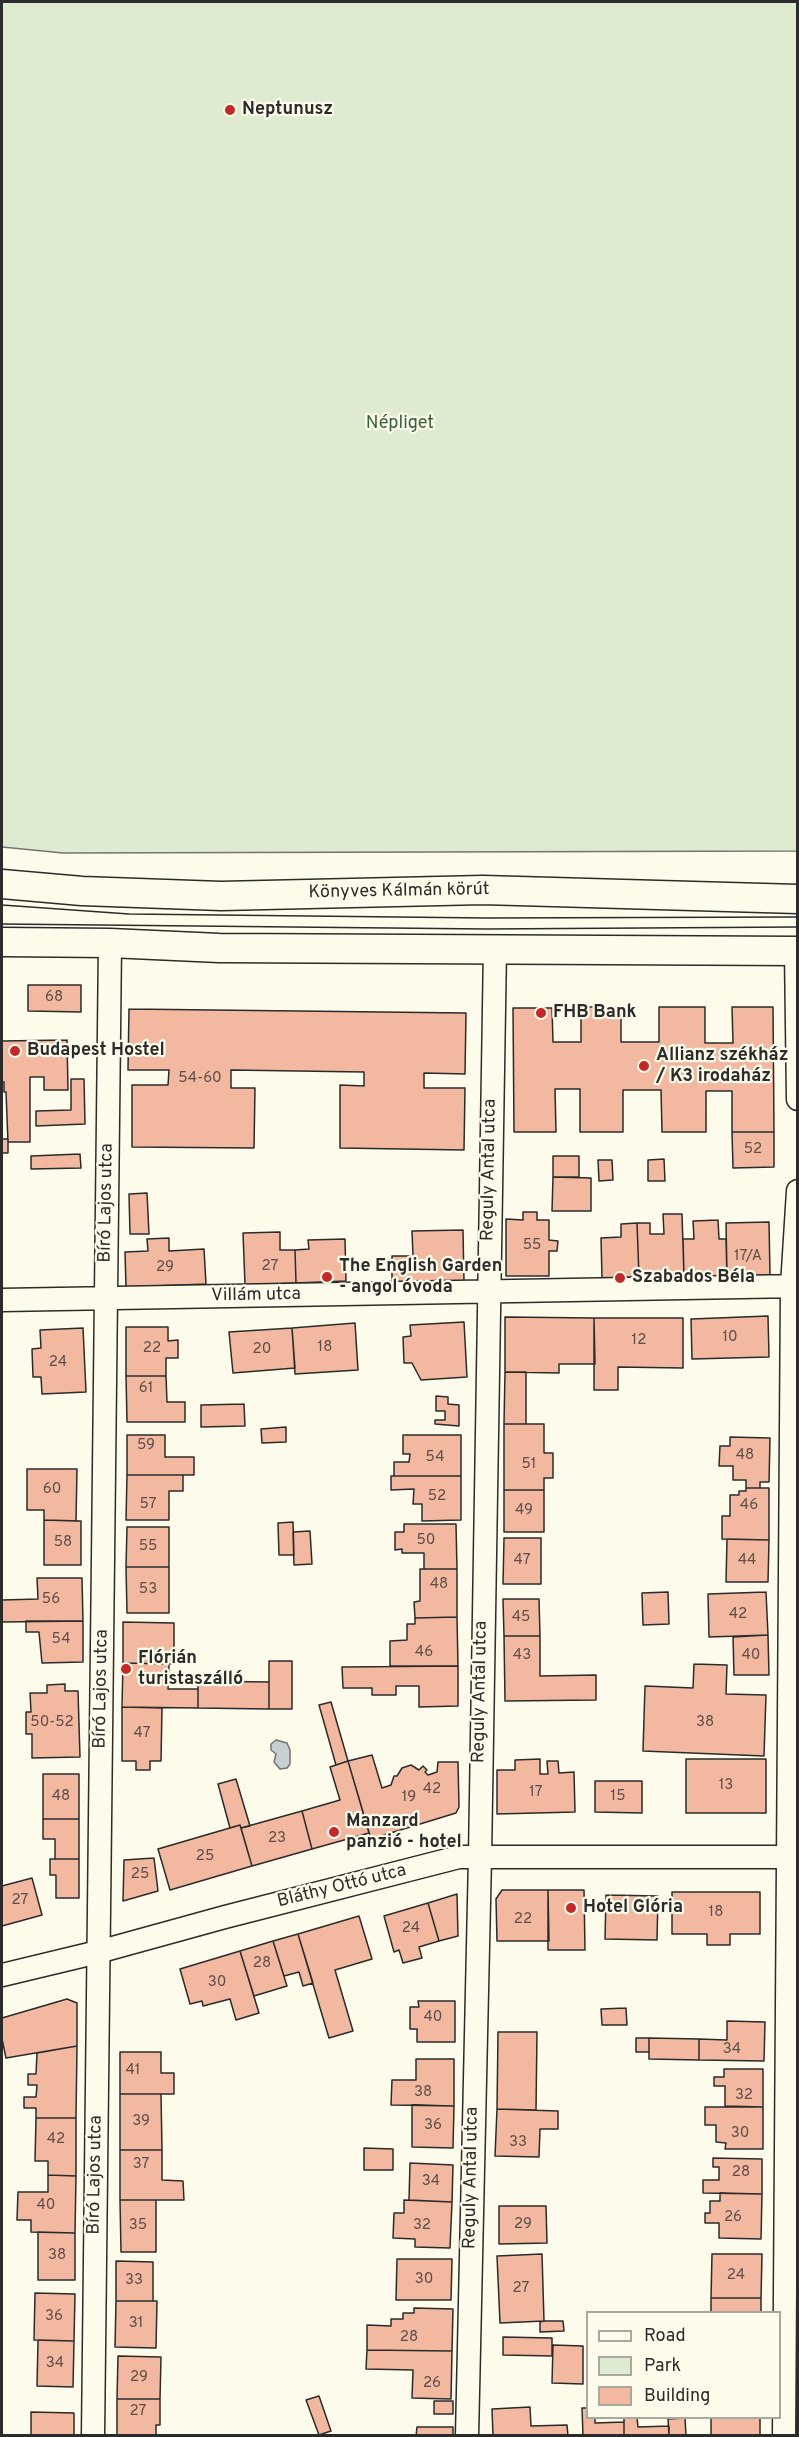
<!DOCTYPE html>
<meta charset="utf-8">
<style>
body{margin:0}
#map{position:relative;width:799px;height:2437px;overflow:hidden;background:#fdfbea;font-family:Overpass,sans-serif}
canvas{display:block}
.frame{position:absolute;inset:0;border:3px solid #2b2b2b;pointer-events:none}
.legend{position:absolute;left:586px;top:2311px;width:195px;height:108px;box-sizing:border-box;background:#fdfbea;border:2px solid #a9a89e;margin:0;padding:8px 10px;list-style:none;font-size:18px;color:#2b2b2b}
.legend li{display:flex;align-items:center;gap:12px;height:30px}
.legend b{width:30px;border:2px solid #a9a89e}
</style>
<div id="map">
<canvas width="799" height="2437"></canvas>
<div class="frame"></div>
<ul class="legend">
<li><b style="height:8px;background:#fdfbea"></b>Road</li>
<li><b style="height:16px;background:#deebd1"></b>Park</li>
<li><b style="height:16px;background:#f2b8a0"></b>Building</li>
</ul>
</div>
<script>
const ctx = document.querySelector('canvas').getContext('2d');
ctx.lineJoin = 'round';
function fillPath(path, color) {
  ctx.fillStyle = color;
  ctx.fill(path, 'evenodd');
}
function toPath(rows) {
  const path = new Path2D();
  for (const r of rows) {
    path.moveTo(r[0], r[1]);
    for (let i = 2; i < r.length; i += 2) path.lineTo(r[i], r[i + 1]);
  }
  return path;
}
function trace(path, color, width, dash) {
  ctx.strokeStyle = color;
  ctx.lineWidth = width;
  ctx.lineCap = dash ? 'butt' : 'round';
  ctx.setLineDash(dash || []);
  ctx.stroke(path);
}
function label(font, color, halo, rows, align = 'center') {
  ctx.font = font + ' Overpass,sans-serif';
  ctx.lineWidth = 4.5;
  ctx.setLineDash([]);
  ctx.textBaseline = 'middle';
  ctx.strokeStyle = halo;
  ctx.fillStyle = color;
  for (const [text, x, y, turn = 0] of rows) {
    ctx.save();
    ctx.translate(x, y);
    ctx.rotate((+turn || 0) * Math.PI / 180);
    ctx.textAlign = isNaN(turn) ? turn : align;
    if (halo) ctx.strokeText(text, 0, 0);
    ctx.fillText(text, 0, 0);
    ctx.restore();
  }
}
const green = toPath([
 [2,2,797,2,797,851,63,853,2,847,2,2]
]);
fillPath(green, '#deebd1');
trace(green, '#74746e', 1.5);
const water = toPath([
 [276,1740,287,1743,290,1750,290,1764,287,1768,280,1769,274,1762,276,1754,271,1750,271,1744,276,1740]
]);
fillPath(water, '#c7d0d0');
trace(water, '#74746e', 1.5);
const building = toPath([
 [28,985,81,985,81,1012,28,1011,28,985],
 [581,1007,621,1007,621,1042,659,1042,659,1007,705,1007,705,1043,733,1043,732,1007,773,1007,774,1132,732,1132,732,1091,706,1091,706,1132,662,1132,661,1090,623,1090,623,1132,580,1132,580,1089,555,1089,556,1132,514,1132,513,1008,552,1008,553,1042,581,1042,581,1007],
 [129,1009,466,1013,465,1074,424,1073,424,1088,465,1088,464,1150,340,1148,340,1085,364,1086,364,1072,231,1070,231,1088,255,1088,254,1148,132,1147,132,1085,168,1085,169,1070,128,1070,129,1009],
 [67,1040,68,1090,44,1090,44,1077,30,1077,30,1142,8,1142,6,1092,4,1092,4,1082,2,1082,2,1041,67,1040],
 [71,1079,84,1079,85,1124,36,1126,36,1111,71,1110,71,1079],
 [732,1132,774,1132,774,1167,733,1168,732,1132],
 [2,1139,8,1139,8,1153,2,1153,2,1139],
 [80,1154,81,1168,31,1169,31,1156,80,1154],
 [553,1156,579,1156,579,1177,553,1177,553,1156],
 [664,1159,665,1181,648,1181,648,1160,664,1159],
 [598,1160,612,1160,613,1180,599,1181,598,1160],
 [553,1177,591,1178,591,1211,552,1211,553,1177],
 [147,1193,149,1234,130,1234,129,1194,147,1193],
 [523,1212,537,1212,537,1220,549,1220,549,1240,558,1241,557,1251,549,1251,549,1276,506,1276,506,1219,523,1220,523,1212],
 [663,1214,682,1214,684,1276,639,1277,637,1223,650,1223,650,1234,664,1234,663,1214],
 [718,1220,719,1239,726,1239,727,1276,684,1276,683,1239,694,1239,693,1221,718,1220],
 [769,1222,770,1275,727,1276,726,1223,769,1222],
 [637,1223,639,1277,602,1278,601,1238,621,1237,621,1224,637,1223],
 [463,1230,464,1282,392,1283,392,1256,413,1256,412,1231,463,1230],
 [280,1232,280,1250,295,1250,296,1283,245,1285,243,1233,280,1232],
 [169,1238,169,1251,204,1249,206,1284,126,1287,125,1252,148,1251,147,1239,169,1238],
 [345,1239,346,1281,296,1283,295,1250,309,1249,308,1240,345,1239],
 [768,1316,769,1357,692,1359,691,1319,768,1316],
 [505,1317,594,1318,595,1364,559,1364,559,1373,505,1372,505,1317],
 [594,1318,683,1318,683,1368,618,1367,618,1390,594,1390,594,1318],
 [464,1322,467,1377,421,1380,412,1363,404,1363,403,1337,411,1336,410,1325,464,1322],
 [355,1323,358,1370,295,1374,292,1328,355,1323],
 [126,1327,168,1327,168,1341,178,1340,178,1358,166,1358,166,1376,126,1376,126,1327],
 [83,1328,86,1392,42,1394,41,1377,33,1377,32,1349,41,1348,40,1330,83,1328],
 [292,1328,295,1368,233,1373,229,1332,292,1328],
 [505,1372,526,1372,526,1424,504,1424,505,1372],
 [126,1376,166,1376,167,1402,185,1402,185,1422,127,1422,126,1376],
 [436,1396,448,1397,448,1404,459,1405,459,1426,435,1424,435,1420,445,1420,445,1411,436,1411,436,1396],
 [244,1404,245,1426,201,1427,201,1405,244,1404],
 [504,1424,544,1424,544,1453,553,1453,553,1478,544,1478,544,1490,504,1490,504,1424],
 [286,1427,286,1442,262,1443,261,1429,286,1427],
 [127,1435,165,1435,165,1457,194,1457,194,1475,127,1475,127,1435],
 [403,1435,461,1435,461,1476,394,1476,394,1462,409,1462,410,1454,403,1454,403,1435],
 [730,1437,770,1438,769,1482,760,1482,760,1488,746,1488,746,1480,733,1480,733,1466,719,1466,720,1446,730,1446,730,1437],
 [27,1469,77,1469,76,1521,44,1520,44,1510,27,1510,27,1469],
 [127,1475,183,1475,183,1491,169,1491,169,1520,126,1520,127,1475],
 [391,1476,461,1476,461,1520,422,1521,422,1504,413,1504,414,1489,391,1490,391,1476],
 [746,1488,769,1488,769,1540,722,1539,722,1516,730,1516,730,1495,739,1495,739,1491,746,1491,746,1488],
 [504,1490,544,1490,544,1532,504,1532,504,1490],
 [44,1520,81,1521,81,1565,44,1565,44,1520],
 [293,1522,294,1555,279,1555,278,1523,293,1522],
 [404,1524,456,1524,457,1569,424,1569,424,1553,402,1553,402,1549,395,1550,395,1532,404,1532,404,1524],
 [127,1527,169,1527,169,1567,126,1567,127,1527],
 [310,1531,312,1564,294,1565,293,1532,310,1531],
 [504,1538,541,1538,541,1584,503,1584,504,1538],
 [727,1539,769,1540,768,1582,726,1582,727,1539],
 [126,1567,169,1567,169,1613,127,1613,126,1567],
 [420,1569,457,1569,457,1617,415,1618,414,1602,420,1601,420,1569],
 [37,1578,82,1578,83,1621,2,1622,2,1600,38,1599,37,1578],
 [668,1592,669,1624,643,1625,642,1593,668,1592],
 [766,1592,768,1635,709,1637,708,1594,766,1592],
 [503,1599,539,1599,540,1636,504,1636,503,1599],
 [457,1617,458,1666,390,1666,390,1641,407,1640,407,1624,415,1624,415,1618,457,1617],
 [26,1621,83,1621,83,1662,42,1663,39,1632,26,1632,26,1621],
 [123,1622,174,1623,174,1664,123,1663,123,1622],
 [768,1635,769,1675,734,1675,733,1637,768,1635],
 [504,1636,540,1636,540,1676,596,1675,596,1700,505,1701,504,1636],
 [269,1661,292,1661,292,1709,269,1709,269,1661],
 [123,1663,169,1664,168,1689,198,1689,198,1708,122,1707,123,1663],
 [694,1664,727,1665,726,1694,766,1695,764,1756,643,1751,645,1686,693,1688,694,1664],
 [458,1666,458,1706,419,1707,419,1686,396,1686,396,1695,372,1695,372,1688,343,1688,342,1667,458,1666],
 [198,1681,269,1682,269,1709,198,1708,198,1681],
 [65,1684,65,1691,78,1691,80,1757,32,1758,32,1734,26,1734,26,1712,31,1712,30,1693,47,1693,47,1685,65,1684],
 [331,1702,348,1761,336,1765,319,1705,331,1702],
 [122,1707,162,1708,161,1761,150,1761,150,1770,136,1770,136,1761,122,1761,122,1707],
 [372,1755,382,1788,391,1785,394,1776,397,1776,402,1768,411,1765,419,1770,423,1766,427,1770,425,1772,428,1775,437,1772,438,1762,458,1762,459,1807,456,1813,371,1839,348,1761,372,1755],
 [540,1759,540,1774,548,1774,547,1761,558,1761,559,1773,574,1772,575,1812,497,1814,497,1770,515,1770,515,1760,540,1759],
 [686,1759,766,1759,766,1813,686,1813,686,1759],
 [348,1761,369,1833,312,1849,302,1811,340,1800,330,1767,348,1761],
 [43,1774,79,1774,79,1819,43,1819,43,1774],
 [236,1779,250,1826,241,1828,240,1825,230,1828,218,1784,236,1779],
 [595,1781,642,1781,642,1813,595,1812,595,1781],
 [302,1811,312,1849,252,1866,241,1828,302,1811],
 [43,1819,79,1819,79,1859,55,1859,55,1839,43,1839,43,1819],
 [240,1825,252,1866,170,1890,158,1849,240,1825],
 [154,1858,158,1891,123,1901,124,1860,154,1858],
 [50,1859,79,1859,79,1898,56,1898,56,1875,50,1875,50,1859],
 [32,1878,42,1915,2,1926,2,1886,32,1878],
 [502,1890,548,1890,549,1941,497,1941,496,1899,502,1890],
 [548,1890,584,1890,585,1950,548,1950,548,1890],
 [672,1892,760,1892,760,1934,730,1934,730,1945,707,1945,707,1934,672,1934,672,1892],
 [457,1894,458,1936,439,1941,428,1903,457,1894],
 [606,1895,658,1896,657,1940,605,1939,606,1895],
 [428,1903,439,1941,419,1947,422,1958,403,1963,399,1950,394,1952,384,1916,428,1903],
 [359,1916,372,1959,335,1970,353,2031,329,2038,298,1934,359,1916],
 [298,1934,313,1983,303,1986,299,1972,284,1976,273,1941,298,1934],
 [273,1941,287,1986,254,1996,240,1951,273,1941],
 [240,1951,259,2013,236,2020,230,1999,203,2006,202,2001,190,2004,180,1969,240,1951],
 [67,1999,77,2003,77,2046,6,2058,2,2039,2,2018,67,1999],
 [418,2001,455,2001,455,2042,417,2042,417,2029,410,2029,410,2007,419,2007,418,2001],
 [626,2008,627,2025,602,2025,601,2009,626,2008],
 [727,2021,765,2022,764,2061,699,2060,699,2039,727,2040,727,2021],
 [498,2032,537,2032,536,2110,497,2109,498,2032],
 [636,2038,649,2038,649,2052,636,2052,636,2038],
 [649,2038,699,2039,699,2060,649,2059,649,2038],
 [77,2046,76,2118,36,2118,36,2108,24,2108,24,2097,36,2097,37,2085,28,2085,28,2074,36,2074,37,2053,77,2046],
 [120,2052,161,2052,161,2073,174,2073,174,2094,120,2094,120,2052],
 [416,2059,454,2059,454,2106,391,2105,392,2080,416,2080,416,2059],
 [724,2069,763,2069,763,2107,725,2106,725,2086,714,2086,714,2077,724,2077,724,2069],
 [120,2094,161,2094,162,2150,120,2150,120,2094],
 [412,2105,454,2106,453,2148,412,2147,412,2105],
 [705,2107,763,2107,763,2149,725,2149,726,2143,716,2142,716,2125,705,2125,705,2107],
 [497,2109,558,2111,558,2129,540,2129,539,2157,495,2156,497,2109],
 [36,2118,76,2118,76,2176,48,2175,48,2161,35,2161,36,2118],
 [364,2148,393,2149,393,2170,364,2170,364,2148],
 [120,2150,162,2150,162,2180,183,2181,184,2200,120,2200,120,2150],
 [713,2158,762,2159,762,2194,703,2193,703,2180,719,2180,719,2167,713,2167,713,2158],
 [410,2163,453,2165,452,2202,409,2200,410,2163],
 [48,2175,76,2176,75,2233,31,2232,31,2220,17,2220,18,2192,48,2192,48,2175],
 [720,2193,762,2194,761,2239,719,2238,719,2223,705,2223,705,2213,710,2213,710,2201,720,2201,720,2193],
 [120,2200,156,2200,156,2252,121,2252,120,2200],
 [404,2200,452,2202,450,2248,415,2247,415,2239,393,2238,394,2213,404,2213,404,2200],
 [499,2206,546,2206,547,2243,499,2244,499,2206],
 [38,2232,75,2233,75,2280,38,2280,38,2232],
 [542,2254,544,2321,500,2323,497,2256,542,2254],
 [712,2254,762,2254,761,2298,711,2298,712,2254],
 [397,2259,452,2259,451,2300,396,2300,397,2259],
 [116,2261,153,2262,153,2301,116,2301,116,2261],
 [35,2293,75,2294,74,2341,34,2340,35,2293],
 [711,2298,761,2298,761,2312,711,2312,711,2298],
 [116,2301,157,2301,156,2348,115,2347,116,2301],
 [414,2308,453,2309,452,2351,367,2350,367,2325,391,2326,391,2319,403,2319,403,2313,414,2313,414,2308],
 [544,2321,563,2321,564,2331,540,2332,540,2322,544,2321],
 [503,2337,552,2338,552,2356,503,2355,503,2337],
 [38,2340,74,2341,73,2387,37,2386,38,2340],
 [553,2345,583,2346,583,2384,552,2383,553,2345],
 [367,2350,452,2351,451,2399,412,2398,413,2370,366,2369,367,2350],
 [118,2356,161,2357,160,2399,117,2399,118,2356],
 [319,2396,331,2431,319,2435,306,2400,319,2396],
 [117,2399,160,2399,160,2425,156,2425,156,2436,117,2436,117,2399],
 [434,2401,453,2401,453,2414,434,2414,434,2401],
 [530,2407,531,2426,567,2425,568,2436,493,2436,492,2409,530,2407],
 [582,2408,588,2408,588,2418,595,2418,595,2423,624,2422,624,2436,583,2436,582,2408],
 [31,2412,74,2413,74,2436,31,2436,31,2412],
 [624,2418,637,2418,638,2427,669,2426,669,2436,624,2436,624,2418],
 [685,2418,686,2436,669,2436,668,2419,685,2418],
 [711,2418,760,2418,760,2436,711,2436,711,2418],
 [417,2427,453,2427,453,2436,416,2436,417,2427]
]);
fillPath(building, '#f2b8a0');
trace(building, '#2b2b2b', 1.5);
const minor = toPath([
 [796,951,798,1099],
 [2,1300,798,1286],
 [2,1975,98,1952,225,1917,459,1857,798,1857],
 [93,2436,110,943],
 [467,2436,480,1857,495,948],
 [784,2436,792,1286,798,1191]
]);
const major = toPath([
 [2,884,82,891,221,896,483,890,798,899],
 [2,942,110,943,219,948,798,951]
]);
trace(minor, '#2b2b2b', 25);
trace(major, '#2b2b2b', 31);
trace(minor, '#fdfbea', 22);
trace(major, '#fdfbea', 28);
trace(toPath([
 [2,905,129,914,487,918,798,917],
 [2,924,486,929,798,927]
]), '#2b2b2b', 1.5);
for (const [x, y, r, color] of [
 [230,110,6,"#c62828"],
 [541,1013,6,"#c62828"],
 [15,1051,6,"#c62828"],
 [644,1066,6,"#c62828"],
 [327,1277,6,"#c62828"],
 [620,1278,6,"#c62828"],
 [126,1669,6,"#c62828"],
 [334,1832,6,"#c62828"],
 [571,1908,6,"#c62828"]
]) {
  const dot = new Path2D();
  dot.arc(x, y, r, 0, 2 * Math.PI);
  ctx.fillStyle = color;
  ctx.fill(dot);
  trace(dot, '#fdfbea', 2);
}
label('15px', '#5d4e48', null, [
 ["68",54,998],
 ["54-60",200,1079],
 ["52",753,1150],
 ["55",532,1246],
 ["17/A",748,1257],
 ["27",270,1267],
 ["29",165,1268],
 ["10",730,1338],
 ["12",639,1341],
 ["18",325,1348],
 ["22",152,1349],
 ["20",262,1350],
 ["24",58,1363],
 ["61",146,1389],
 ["59",146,1446],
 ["48",745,1456],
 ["54",435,1458],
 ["51",529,1465],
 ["60",52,1490],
 ["52",437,1497],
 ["57",148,1505],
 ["46",749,1506],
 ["49",524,1511],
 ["50",426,1541],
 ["58",63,1543],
 ["55",148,1547],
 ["47",522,1561],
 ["44",747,1561],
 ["48",439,1585],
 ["53",148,1590],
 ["56",51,1600],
 ["42",738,1615],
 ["45",521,1618],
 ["54",61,1640],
 ["46",424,1653],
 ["43",522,1656],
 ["40",751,1656],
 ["50-52",52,1723],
 ["38",705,1723],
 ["47",142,1734],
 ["13",726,1786],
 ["42",432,1790],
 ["17",536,1793],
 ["48",61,1797],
 ["15",618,1797],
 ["19",409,1798],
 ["23",277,1839],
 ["25",205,1857],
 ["25",140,1875],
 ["27",20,1901],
 ["18",716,1913],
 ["22",523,1920],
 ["24",411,1929],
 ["28",262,1964],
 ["30",217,1983],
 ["40",433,2018],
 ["34",732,2050],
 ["41",133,2071],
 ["38",423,2093],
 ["32",744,2096],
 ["39",141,2122],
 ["36",433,2126],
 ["30",740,2134],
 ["42",56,2140],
 ["33",518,2143],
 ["37",141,2165],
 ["28",741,2173],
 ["34",431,2182],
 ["40",46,2206],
 ["26",733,2218],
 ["29",523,2225],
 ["35",138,2226],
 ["32",422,2226],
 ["38",57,2256],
 ["24",736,2276],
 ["30",424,2280],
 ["33",134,2281],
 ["27",521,2289],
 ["36",54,2317],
 ["31",136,2324],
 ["28",409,2338],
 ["34",55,2364],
 ["29",139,2378],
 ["26",432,2384],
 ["27",138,2412]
]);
label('bold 18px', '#2b2b2b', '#fdfbea', [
 ["Neptunusz",242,110],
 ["FHB Bank",553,1013],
 ["Budapest Hostel",27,1051],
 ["Allianz székház",656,1056],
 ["/ K3 irodaház",656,1077],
 ["The English Garden",339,1267],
 ["- angol óvoda",339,1288],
 ["Szabados Béla",632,1278],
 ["Flórián",138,1659],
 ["turistaszálló",138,1680],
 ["Manzard",346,1822],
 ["panzió - hotel",346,1843],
 ["Hotel Glória",583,1908]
], 'left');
label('18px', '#34623c', '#fdfbea', [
 ["Népliget",400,424]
]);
label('18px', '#2b2b2b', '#fdfbea', [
 ["Könyves Kálmán körút",399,892,-1],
 ["Reguly Antal utca",490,1170,-89],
 ["Bíró Lajos utca",107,1203,-89],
 ["Villám utca",256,1296,-1],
 ["Bíró Lajos utca",102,1689,-89],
 ["Reguly Antal utca",481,1692,-89],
 ["Bláthy Ottó utca",342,1887,-14],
 ["Bíró Lajos utca",96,2175,-89],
 ["Reguly Antal utca",472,2178,-89]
]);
</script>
